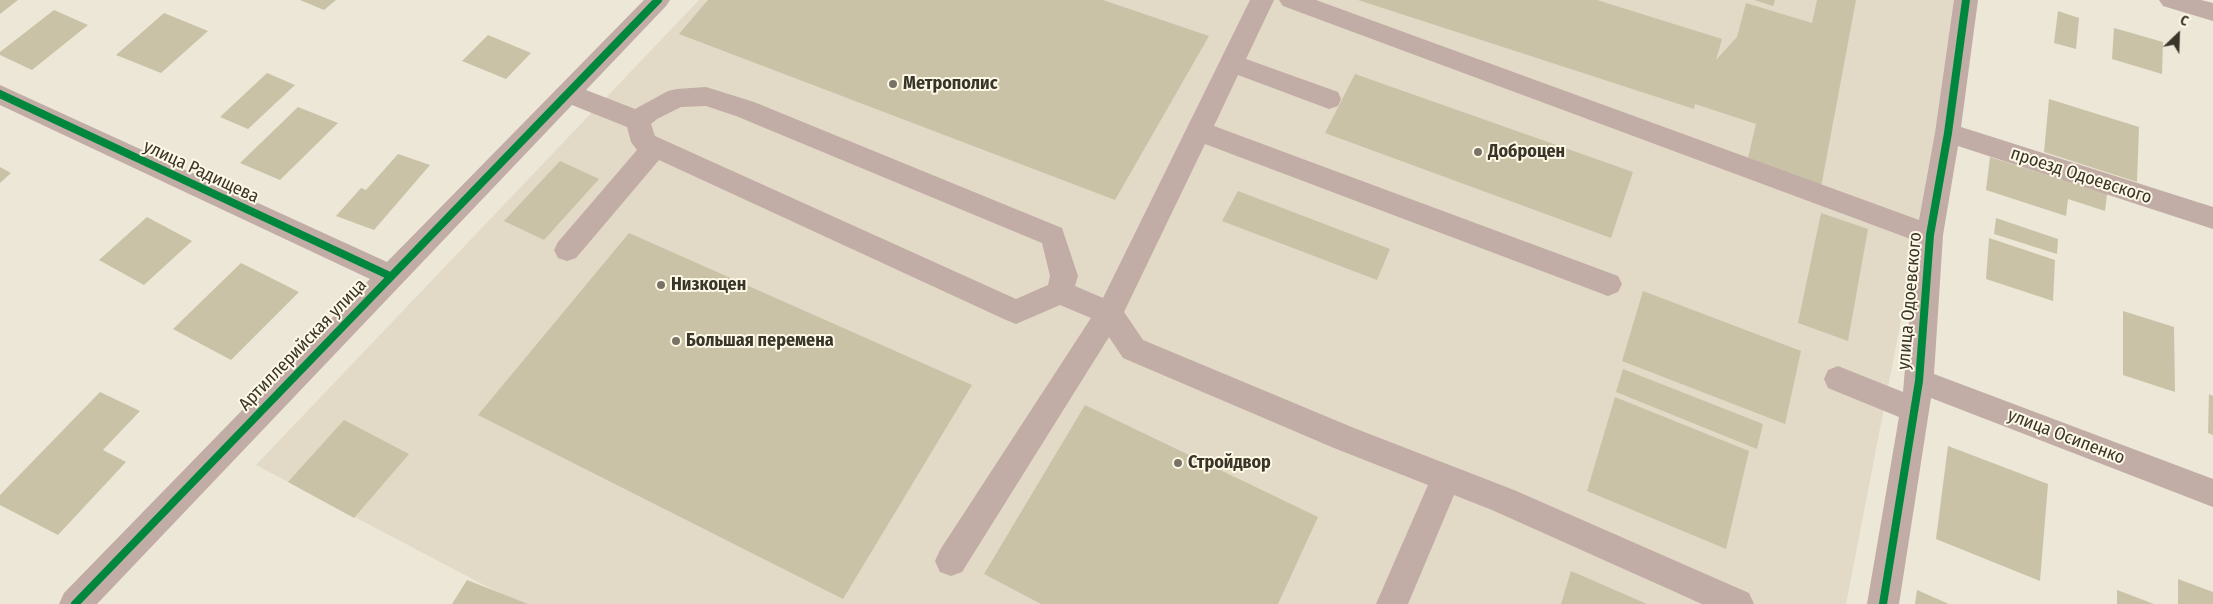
<!DOCTYPE html>
<meta charset="utf-8">
<style>
body{margin:0}
#map{position:relative;width:2213px;height:604px;overflow:hidden;background:#ece7d6;font-family:"Fira Sans Condensed",sans-serif}
canvas{display:block}
.north{position:absolute;left:2153px;top:10px;width:50px;height:50px;-webkit-text-stroke:4px #fef9e7;paint-order:stroke;rotate:24deg;font-size:14px;font-weight:700;line-height:20px;text-align:center;color:#393529}
.north::after{content:'';display:block;margin:auto;width:18px;height:22px;background:#393529;clip-path:polygon(50% 0,100% 100%,50% 72%,0 100%)}
</style>
<div id="map">
<canvas width="2213" height="604"></canvas>
<div class="north">С</div>
</div>
<script>
const ctx = document.querySelector('canvas').getContext('2d');
ctx.lineJoin = 'round';
function fillPath(path, color) {
  ctx.fillStyle = color;
  ctx.fill(path, 'evenodd');
}
function toPath(rows) {
  const path = new Path2D();
  for (const r of rows) {
    path.moveTo(r[0], r[1]);
    for (let i = 2; i < r.length; i += 2) path.lineTo(r[i], r[i + 1]);
  }
  return path;
}
function trace(path, color, width, dash) {
  ctx.strokeStyle = color;
  ctx.lineWidth = width;
  ctx.lineCap = dash ? 'butt' : 'round';
  ctx.setLineDash(dash || []);
  ctx.stroke(path);
}
function label(font, color, halo, rows, align = 'center') {
  ctx.font = font + ' "Fira Sans Condensed",sans-serif';
  ctx.lineWidth = 4;
  ctx.setLineDash([]);
  ctx.textBaseline = 'middle';
  ctx.strokeStyle = halo;
  ctx.fillStyle = color;
  for (const [text, x, y, turn = 0] of rows) {
    ctx.save();
    ctx.translate(x, y);
    ctx.rotate((+turn || 0) * Math.PI / 180);
    ctx.textAlign = isNaN(turn) ? turn : align;
    if (halo) ctx.strokeText(text, 0, 0);
    ctx.fillText(text, 0, 0);
    ctx.restore();
  }
}
fillPath(toPath([
 [699,0,1963,0,1846,604,520,604,256,465]
]), '#e3d9c7');
fillPath(toPath([
 [0,0,18,0,0,14],
 [300,0,336,0,324,10],
 [708,0,1103,0,1209,36,1115,200,679,34],
 [1358,0,1597,0,1722,39,1716,60,1737,37,1746,3,1812,23,1817,0,1856,0,1821,187,1747,162,1756,124,1695,104,1694,109],
 [1754,0,1775,0,1773,6],
 [54,10,88,25,32,70,0,55,0,52],
 [2058,11,2079,18,2076,49,2054,43],
 [164,13,208,31,161,73,116,55],
 [2114,28,2163,42,2162,74,2112,59],
 [488,35,531,53,506,79,462,61],
 [267,73,295,85,248,129,220,117],
 [1355,74,1633,172,1611,238,1325,133],
 [2049,99,2139,127,2137,182,2044,152],
 [298,107,338,123,280,180,240,163],
 [398,154,430,165,374,230,336,216,361,188,366,190],
 [1990,157,2107,194,2105,211,2068,199,2066,216,1986,190],
 [560,161,599,179,544,240,504,221],
 [0,167,11,173,0,183],
 [1238,191,1390,249,1377,280,1222,221],
 [1821,213,1868,229,1848,341,1798,323],
 [147,217,192,241,144,285,99,260],
 [1996,218,2058,239,2057,254,1994,234],
 [629,233,972,385,843,599,478,415],
 [1989,238,2055,260,2053,301,1986,279],
 [241,263,299,292,231,360,173,329],
 [1643,291,1801,351,1785,424,1622,361],
 [2123,311,2174,327,2175,392,2123,375],
 [1623,369,1763,424,1757,449,1616,392],
 [100,392,140,411,103,450,126,462,58,535,0,505,0,495],
 [2209,394,2213,396,2213,435,2208,433],
 [1615,397,1749,451,1726,549,1587,491],
 [1085,405,1318,517,1278,604,1041,604,984,574],
 [344,420,409,454,354,518,288,482],
 [1948,446,2048,484,2040,581,1936,539],
 [1571,571,1647,604,1561,604],
 [2178,579,2213,592,2213,604,2178,604],
 [467,580,528,604,452,604],
 [1917,590,1949,604,1915,604],
 [2117,590,2154,604,2117,604]
]), '#cac2a7');
fillPath(toPath([
 [644,0,670,0,666,6,586,90,635,109,668,91,677,89,706,87,754,102,1062,228,1078,276,1075,286,1103,298,1250,0,1274,0,1246,59,1338,92,1341,99,1338,106,1329,109,1238,75,1214,126,1618,276,1622,284,1618,292,1608,296,1205,144,1124,312,1143,340,1354,428,1514,490,1749,593,1754,604,1702,604,1492,510,1454,495,1408,604,1376,604,1428,485,1334,448,1123,358,1109,337,962,572,951,576,940,572,935,561,940,550,1091,318,1060,305,1016,324,1006,320,659,160,576,258,567,261,558,258,554,250,558,242,637,150,631,142,627,127,572,105,97,604,59,604,64,593,370,279,0,105,0,85,387,262,644,0],
 [706,106,736,116,1042,243,1050,276,1048,285,1016,299,655,136,651,124,657,119,681,107,706,106],
 [1279,0,1316,0,1919,220,1935,133,1954,0,1978,0,1961,127,2213,207,2213,229,1958,146,1943,235,1934,374,2213,479,2213,507,1931,398,1899,604,1867,604,1899,417,1828,388,1824,379,1828,370,1838,366,1903,392,1916,241,1283,6,1279,0],
 [2159,0,2201,0,2213,3,2213,21,2163,6,2159,0]
]), '#c1aca6');
trace(toPath([
 [0,94,390,276],
 [75,604,658,0],
 [1883,604,1919,381,1930,235,1948,133,1966,0]
]), '#00873e', 8);
for (const [x, y, r, color] of [
 [893,84,5,"#787366"],
 [1478,152,5,"#787366"],
 [661,285,5,"#787366"],
 [676,341,5,"#787366"],
 [1178,463,5,"#787366"]
]) {
  const dot = new Path2D();
  dot.arc(x, y, r, 0, 2 * Math.PI);
  ctx.fillStyle = color;
  ctx.fill(dot);
  trace(dot, '#fef9e7', 2);
}
label('bold 18px', '#393529', '#fef9e7', [
 ["Метрополис",903,84],
 ["Доброцен",1488,152],
 ["Низкоцен",671,285],
 ["Большая перемена",686,341],
 ["Стройдвор",1188,463]
], 'left');
label('18px', '#393529', '#fef9e7', [
 ["улица Радищева",201,172,25],
 ["проезд Одоевского",2081,176,18],
 ["улица Одоевского",1910,301,-85],
 ["Артиллерийская улица",303,345,-46],
 ["улица Осипенко",2066,437,21]
]);
</script>
